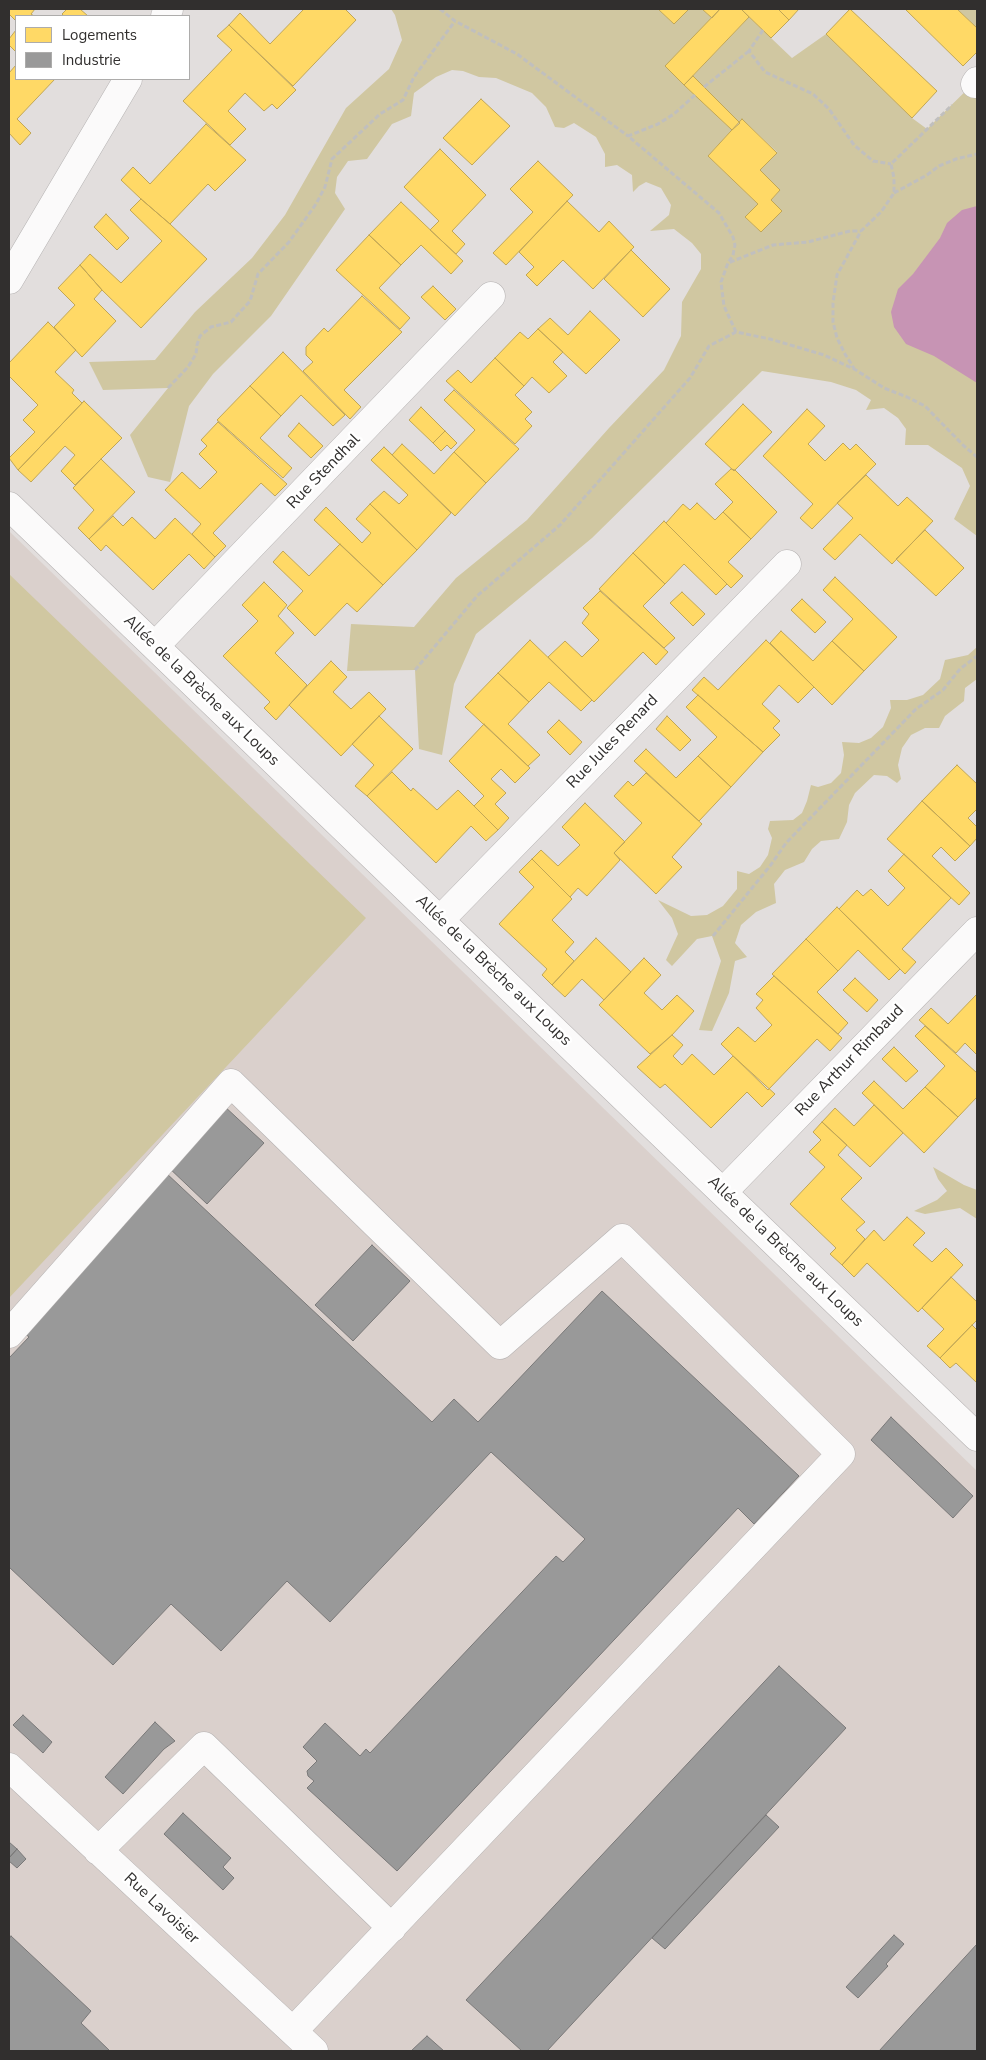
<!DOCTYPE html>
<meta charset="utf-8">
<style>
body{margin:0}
#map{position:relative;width:986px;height:2060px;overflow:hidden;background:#e2dedd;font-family:"Nunito Sans",sans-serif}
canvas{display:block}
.frame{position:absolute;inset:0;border:10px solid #312f2e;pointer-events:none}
.legend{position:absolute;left:15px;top:15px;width:175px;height:65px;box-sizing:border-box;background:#fff;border:1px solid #adacab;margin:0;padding:6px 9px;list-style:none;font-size:15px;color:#312f2e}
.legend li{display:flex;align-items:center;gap:10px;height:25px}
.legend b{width:25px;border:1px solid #adacab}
</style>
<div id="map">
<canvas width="986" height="2060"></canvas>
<div class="frame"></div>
<ul class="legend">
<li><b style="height:14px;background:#ffd966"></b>Logements</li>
<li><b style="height:14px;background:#999"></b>Industrie</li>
</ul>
</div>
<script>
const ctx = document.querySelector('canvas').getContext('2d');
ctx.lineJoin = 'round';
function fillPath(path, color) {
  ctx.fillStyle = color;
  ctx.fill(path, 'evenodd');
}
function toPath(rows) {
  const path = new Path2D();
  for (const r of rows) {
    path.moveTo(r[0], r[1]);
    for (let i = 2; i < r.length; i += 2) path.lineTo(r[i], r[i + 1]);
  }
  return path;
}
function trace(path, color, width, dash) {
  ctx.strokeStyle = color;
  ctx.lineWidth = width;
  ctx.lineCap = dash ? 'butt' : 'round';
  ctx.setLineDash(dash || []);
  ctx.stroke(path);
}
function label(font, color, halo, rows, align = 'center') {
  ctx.font = font + ' "Nunito Sans",sans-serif';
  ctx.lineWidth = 5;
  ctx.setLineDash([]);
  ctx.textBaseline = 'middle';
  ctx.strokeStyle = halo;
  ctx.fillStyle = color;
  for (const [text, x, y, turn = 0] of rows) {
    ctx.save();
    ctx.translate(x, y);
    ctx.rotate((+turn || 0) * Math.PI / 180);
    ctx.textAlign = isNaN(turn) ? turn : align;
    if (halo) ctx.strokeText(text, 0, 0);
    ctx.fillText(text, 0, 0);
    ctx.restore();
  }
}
fillPath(toPath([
 [9,531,977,1471,977,2051,9,2051]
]), '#dad0cc');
fillPath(toPath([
 [391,9,658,9,674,24,689,9,702,9,712,18,665,66,732,130,708,156,758,204,745,217,761,232,782,211,771,200,780,190,760,170,777,152,743,120,740,123,693,76,749,17,792,58,826,34,912,118,927,129,977,80,977,536,954,519,970,486,962,468,928,445,905,445,906,429,898,418,884,408,866,410,871,400,856,390,831,382,762,371,592,538,476,634,454,684,442,755,419,749,415,670,347,671,351,624,414,627,456,578,527,520,609,428,664,370,681,336,682,302,701,269,701,254,692,243,674,229,650,231,669,215,671,205,661,188,646,182,639,186,633,192,632,175,617,165,605,167,605,154,596,137,574,123,564,128,555,127,546,107,532,93,496,78,479,77,463,71,452,70,436,77,414,93,411,116,392,124,367,159,348,161,337,177,335,193,345,209,271,316,213,374,189,406,170,482,148,477,130,435,168,388,103,390,89,362,155,360,195,312,252,258,285,215,346,108,389,69,402,40,395,15],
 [957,9,977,9,977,28],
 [9,574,366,918,9,1298],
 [977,647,977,679,965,688,964,701,945,716,939,728,925,728,911,735,902,748,898,765,901,779,897,783,887,776,874,775,855,793,849,805,847,822,839,839,821,841,812,849,804,862,785,870,774,884,776,903,756,912,741,925,735,943,747,957,735,961,729,993,712,1031,699,1030,721,961,712,936,697,939,672,966,666,960,678,934,672,918,658,900,691,916,707,915,723,906,737,889,737,871,749,874,760,867,768,855,772,838,768,829,770,821,793,820,802,813,807,801,811,785,818,787,831,783,841,773,844,755,842,742,859,743,871,738,883,727,891,708,890,700,907,700,923,695,940,679,945,660,968,655],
 [933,1167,964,1185,977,1190,977,1219,960,1208,925,1214,914,1211,937,1200,947,1191,938,1179]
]), '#d0c7a1');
fillPath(toPath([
 [977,206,977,383,934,356,906,344,894,327,891,312,898,289,913,274,940,238,947,223,962,210]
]), '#c794b4');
const homes = toPath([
 [9,9,35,9,31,14,34,16,16,16,16,21,9,14,9,9],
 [67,9,80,9,88,16,64,16,62,14,67,9],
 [304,9,345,9,356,20,293,86,229,25,240,13,270,44,304,9],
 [658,9,689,9,674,24,658,9],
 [702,9,720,9,712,18,702,9],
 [720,9,741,9,749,17,684,85,665,66,720,9],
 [741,9,778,9,789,20,771,38,741,9],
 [778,9,799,9,789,20,778,9],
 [850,9,937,91,912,118,826,34,850,9],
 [905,9,957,9,977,28,977,52,963,66,905,9],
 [229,25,296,90,277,109,272,104,264,111,245,93,228,111,246,129,230,145,183,101,232,50,217,36,229,25],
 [16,30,16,52,9,45,9,39,16,30],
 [16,65,16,79,55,79,17,119,31,133,20,145,9,133,9,73,16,65],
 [693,76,740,123,732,130,684,85,693,76],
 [481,99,510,126,472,165,443,138,481,99],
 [742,119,777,153,760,170,780,190,771,200,782,211,761,232,745,217,758,204,708,156,742,119],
 [206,124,246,160,215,191,208,184,170,224,141,199,121,180,133,167,150,184,206,124],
 [440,149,486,195,452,231,465,244,456,254,430,230,439,221,404,187,440,149],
 [538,161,573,195,506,265,493,253,533,212,510,189,538,161],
 [141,199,170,224,207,259,141,328,102,290,80,265,90,254,121,283,162,241,130,210,141,199],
 [567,201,599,232,609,221,634,247,593,289,563,260,537,286,526,275,534,267,519,252,567,201],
 [401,202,463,261,451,274,421,245,401,265,369,235,401,202],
 [106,214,129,238,117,250,94,227,106,214],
 [369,235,401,265,379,288,410,318,400,329,336,270,369,235],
 [631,250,670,289,643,317,604,279,631,250],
 [80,265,102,290,94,299,116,321,82,357,54,327,75,305,58,288,80,265],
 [433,286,456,309,445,320,421,297,433,286],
 [362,296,402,332,344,390,361,407,350,419,303,371,313,362,306,355,306,347,324,328,328,332,362,296],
 [590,311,620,340,586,374,538,329,550,318,568,335,590,311],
 [48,322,76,350,55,372,74,390,72,393,82,403,84,401,18,470,9,458,35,432,23,420,38,405,9,376,9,363,48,322],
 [538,329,563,352,553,362,567,376,549,393,532,377,524,386,495,358,520,332,528,339,538,329],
 [283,352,345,415,333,426,301,395,281,416,250,386,283,352],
 [495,358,524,386,515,395,532,412,525,419,532,426,515,444,446,381,458,370,471,383,495,358],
 [250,386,281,416,260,438,292,468,283,478,217,420,250,386],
 [454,390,519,449,486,483,454,452,475,430,444,400,454,390],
 [84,401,122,438,75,485,61,471,75,455,65,446,31,482,18,470,84,401],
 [743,404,772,432,734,471,705,444,743,404],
 [421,407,445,431,433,443,409,420,421,407],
 [807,409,825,426,808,444,825,461,843,443,850,450,856,444,876,464,812,529,800,518,813,504,763,456,807,409],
 [218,422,287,484,275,496,261,483,213,533,226,546,215,557,192,534,201,524,165,490,182,472,200,489,217,472,199,454,207,446,201,440,218,422],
 [299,423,323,446,311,458,288,436,299,423],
 [445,431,457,443,451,449,447,445,441,451,433,443,445,431],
 [402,444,434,474,454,452,486,483,455,516,384,447,392,455,402,444],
 [384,447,451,513,417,550,370,504,384,491,399,504,408,495,371,460,384,447],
 [101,459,135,492,89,539,78,528,94,510,73,488,101,459],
 [731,469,735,470,777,512,751,539,723,512,733,502,715,484,731,469],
 [866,475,898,506,907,497,933,521,892,564,860,534,835,560,823,549,853,518,837,503,866,475],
 [697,503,715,520,723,512,751,539,728,562,743,576,731,588,666,523,683,504,690,510,697,503],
 [370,504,417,550,383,585,314,520,326,507,362,543,371,533,356,519,370,504],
 [113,516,123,526,132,517,155,539,175,518,215,557,204,569,189,554,153,590,106,545,101,551,89,539,113,516],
 [664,521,727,584,716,595,684,564,665,584,633,553,664,521],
 [925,530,964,568,936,596,896,559,925,530],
 [340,544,383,585,357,612,347,603,315,636,287,608,303,591,273,562,283,551,309,576,340,544],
 [633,553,665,584,643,606,675,638,664,648,599,589,633,553],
 [835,577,897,637,864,671,832,641,853,619,823,590,835,577],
 [264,582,287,605,278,616,294,633,275,653,307,685,276,720,264,708,270,702,223,656,258,621,242,605,264,582],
 [600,591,668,652,656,665,643,652,594,702,548,657,565,641,582,657,599,640,582,623,589,614,583,608,600,591],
 [682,592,705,614,693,626,670,603,682,592],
 [802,599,826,622,815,633,791,610,802,599],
 [781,631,813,661,832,641,864,671,832,705,770,643,781,631],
 [530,640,592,700,581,711,549,682,529,702,498,673,530,640],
 [766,640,814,687,798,703,779,685,762,704,780,721,773,728,780,735,763,752,692,690,704,677,718,690,766,640],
 [331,661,347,677,333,692,351,709,369,692,386,709,341,756,289,705,331,661],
 [498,673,529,702,508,724,540,755,528,766,465,707,498,673],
 [698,695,763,752,731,787,698,756,717,737,686,707,698,695],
 [379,716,413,749,367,796,355,786,374,765,352,744,379,716],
 [667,716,691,740,680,751,656,729,667,716],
 [559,720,582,742,570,755,547,732,559,720],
 [484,724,530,768,515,783,501,769,491,779,506,793,495,804,509,818,498,830,474,806,484,796,449,761,484,724],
 [646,749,676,778,698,756,731,787,699,821,634,761,646,749],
 [957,765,977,784,977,809,968,818,977,827,977,838,970,846,922,801,957,765],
 [392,772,411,791,413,788,437,810,458,790,498,830,486,841,471,826,436,863,367,796,392,772],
 [646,773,702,824,672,857,682,867,656,894,614,853,642,823,614,796,628,781,633,786,646,773],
 [922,801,970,846,955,861,941,847,932,856,970,893,959,905,887,839,922,801],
 [585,803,625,842,614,853,620,860,587,896,578,888,570,897,532,859,541,850,558,866,580,845,562,827,585,803],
 [904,854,951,898,902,949,916,962,905,974,839,909,857,890,863,896,871,889,888,906,905,888,888,871,904,854],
 [532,859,572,899,552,920,574,942,565,952,574,961,552,985,542,975,547,969,499,924,534,887,519,872,532,859],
 [837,907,900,969,889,980,858,950,838,971,806,939,837,907],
 [596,938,631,972,604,1000,582,979,565,997,552,985,596,938],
 [806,939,838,971,817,992,848,1023,838,1034,772,974,806,939],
 [644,958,661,975,644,993,662,1010,677,995,694,1011,672,1035,650,1054,599,1005,644,958],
 [774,976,842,1038,830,1051,817,1039,768,1090,721,1044,738,1027,755,1042,772,1025,756,1008,763,1000,756,994,774,976],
 [855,978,878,1000,867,1012,843,990,855,978],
 [977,994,977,1055,965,1043,956,1053,919,1020,931,1008,948,1024,977,994],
 [925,1026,977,1073,977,1097,958,1117,925,1087,945,1066,915,1036,925,1026],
 [672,1035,683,1045,673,1056,682,1065,692,1054,714,1075,733,1056,775,1094,762,1107,747,1092,711,1128,665,1084,660,1088,637,1067,672,1035],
 [894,1047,918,1071,906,1082,882,1059,894,1047],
 [874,1081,903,1109,925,1087,958,1117,924,1153,862,1093,874,1081],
 [874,1105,903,1133,870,1167,822,1122,835,1108,854,1126,874,1105],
 [822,1122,847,1145,838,1155,862,1178,841,1199,865,1222,856,1230,865,1239,842,1265,830,1254,836,1248,790,1204,825,1167,809,1152,821,1140,813,1132,822,1122],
 [907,1217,925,1233,913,1245,932,1262,946,1248,963,1265,918,1312,867,1263,854,1277,842,1265,874,1230,884,1241,907,1217],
 [951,1277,977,1302,977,1320,940,1358,927,1346,944,1329,922,1308,951,1277],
 [972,1325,977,1330,977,1383,956,1363,950,1368,940,1358,972,1325]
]);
fillPath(homes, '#ffd966');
trace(homes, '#c1a655', 1);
const industry = toPath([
 [223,1105,264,1143,207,1204,166,1165,223,1105],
 [165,1172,432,1422,454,1399,478,1422,602,1291,799,1476,754,1524,738,1508,397,1871,307,1788,314,1781,308,1776,307,1771,317,1761,303,1747,325,1723,360,1756,366,1749,370,1753,556,1556,563,1562,585,1539,491,1452,330,1622,287,1581,221,1651,171,1604,113,1665,9,1567,9,1358,29,1337,18,1328,165,1172],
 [372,1245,410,1281,353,1341,315,1305,372,1245],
 [891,1417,973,1496,953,1518,871,1440,891,1417],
 [779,1666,846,1728,547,2051,522,2051,466,2000,779,1666],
 [23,1715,52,1742,43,1753,13,1725,23,1715],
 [155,1722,175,1741,164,1749,123,1794,105,1777,155,1722],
 [183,1813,231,1858,223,1867,234,1878,223,1890,164,1834,183,1813],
 [766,1815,779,1827,665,1949,652,1938,766,1815],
 [9,1842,17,1849,9,1858,9,1842],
 [17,1849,26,1859,17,1868,9,1861,9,1858,17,1849],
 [894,1935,904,1944,886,1964,888,1966,858,1998,846,1987,894,1935],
 [11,1936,91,2011,81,2023,110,2051,9,2051,9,1939,11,1936],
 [977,1944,977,2051,879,2051,977,1944],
 [427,2036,444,2051,411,2051,427,2036]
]);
fillPath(industry, '#999');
trace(industry, '#7a7979', 1);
const minor = toPath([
 [165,16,169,9],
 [975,84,977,81],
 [9,280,128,79],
 [9,506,977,1437],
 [155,646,491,296],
 [440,920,787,564],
 [723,1192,977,931],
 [9,1334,231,1083,500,1345,622,1238,841,1454,293,2031],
 [9,1767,314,2051],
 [98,1851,204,1746,392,1928]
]);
trace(minor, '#b5b2b2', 29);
trace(toPath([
 [440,9,455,21,517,54,628,136],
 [763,30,749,51,765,72,813,94,829,109,854,145,873,161,891,164],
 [704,87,749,51],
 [695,95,674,114,658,124,628,136,719,213,733,237,735,245,733,255,728,263],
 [894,193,927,175,939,166,956,159,977,154],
 [736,332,724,306,721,282,728,263,773,245,808,242,850,231,861,231],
 [855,370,845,354,837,338,833,322,833,303,837,275,861,231,881,212,894,193,894,178,891,164,952,105],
 [168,388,188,367,196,354,197,345,200,336,211,327,231,322,250,301,258,274,289,242,316,204,325,187,332,159,380,114,403,100,414,77,455,21],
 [415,670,477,596,560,525,690,378,709,346,736,332,770,339,824,355,856,370,884,388,907,397,925,406,964,446,977,457],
 [713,936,770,866,786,843,916,709,943,690,960,669,977,656]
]), '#c0bfbe', 3, [5, 2.5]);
trace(minor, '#fbfafa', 28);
label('16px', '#312f2e', '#fff', [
 ["Rue Stendhal",324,472,-46],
 ["Allée de la Brèche aux Loups",201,691,44],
 ["Rue Jules Renard",613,742,-46],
 ["Allée de la Brèche aux Loups",493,971,44],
 ["Rue Arthur Rimbaud",850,1061,-46],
 ["Allée de la Brèche aux Loups",785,1252,44],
 ["Rue Lavoisier",161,1909,43]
]);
</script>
